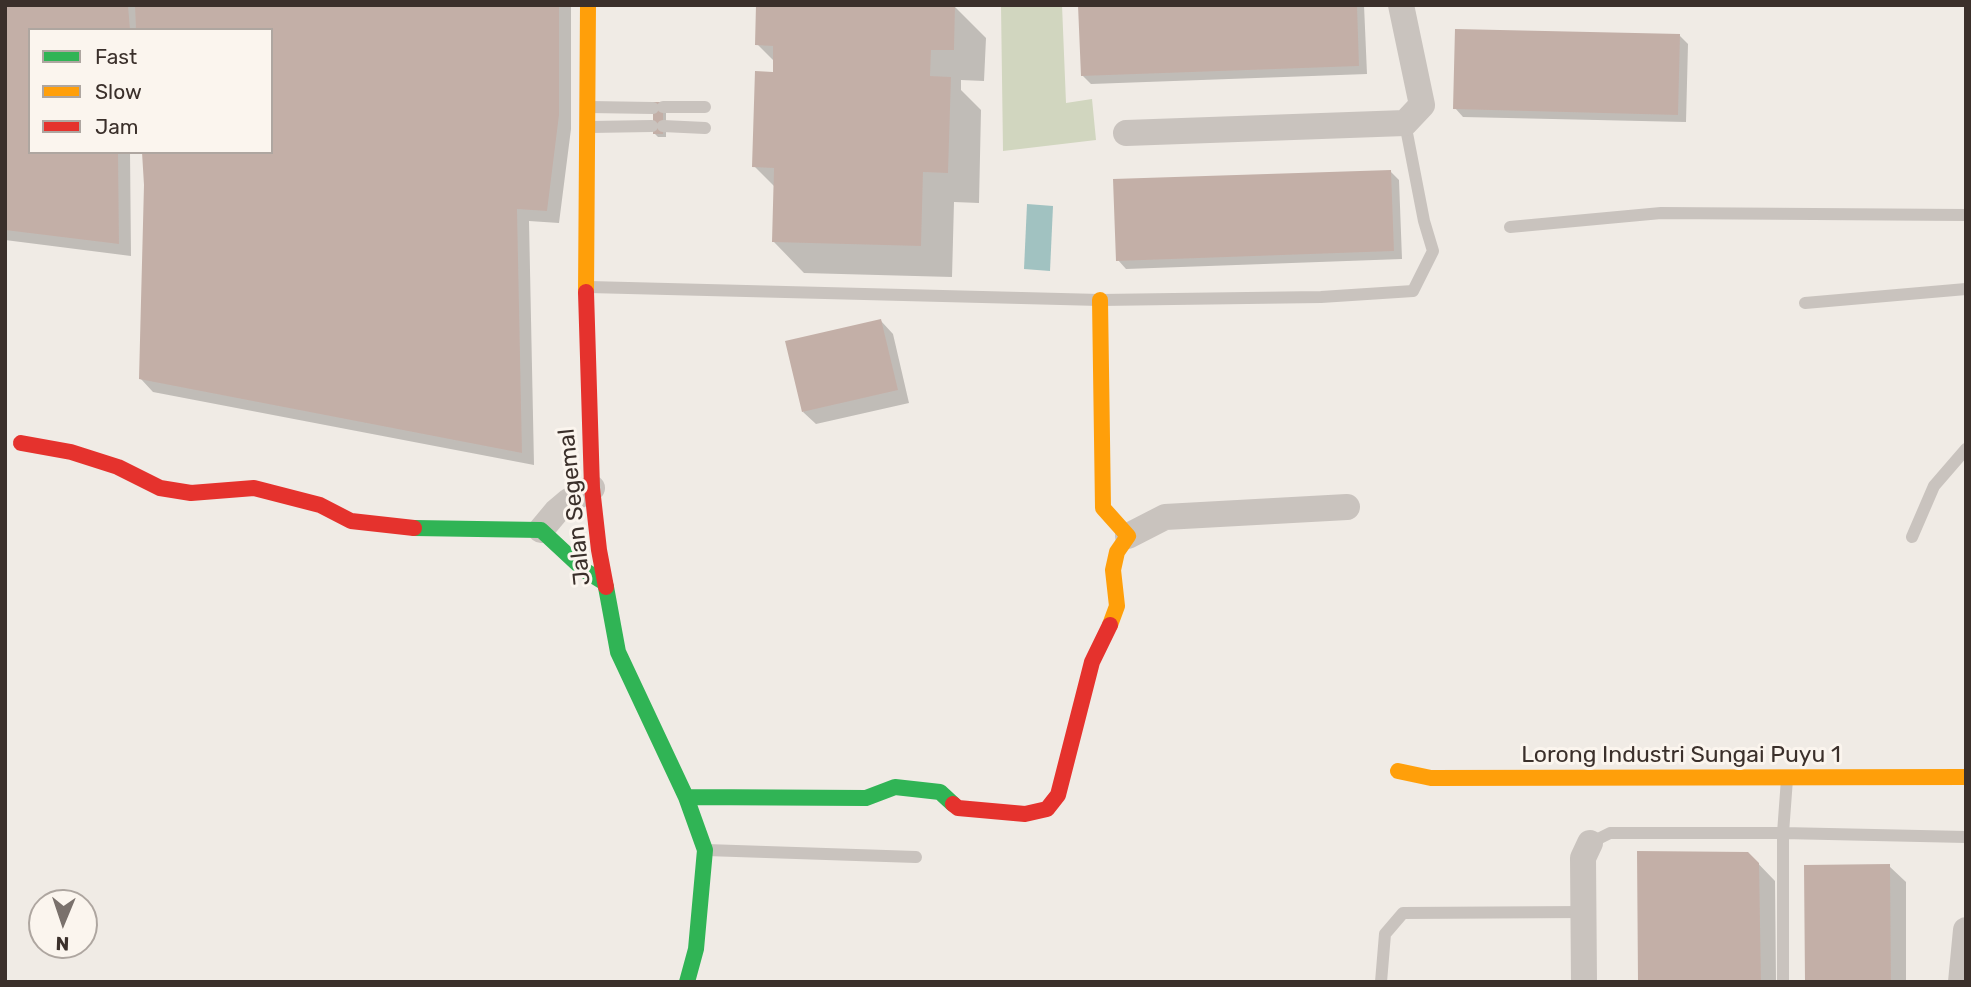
<!DOCTYPE html>
<style>
body{margin:0}
#map{position:relative;width:1971px;height:987px;overflow:hidden;background:#f0ebe5;font-family:Rubik,sans-serif}
canvas{display:block}
.frame{position:absolute;inset:0;border:7px solid #3b302b;pointer-events:none}
.legend{position:absolute;left:28px;top:28px;width:245px;height:126px;box-sizing:border-box;background:#fbf5ee;border:2px solid #aea6a0;margin:0;padding:9px 12px;list-style:none;font-size:21px;color:#3b302b}
.legend li{display:flex;align-items:center;gap:14px;height:35px}
.legend b{width:35px;border:2px solid #aea6a0}
.north{position:absolute;left:28px;top:889px;width:70px;height:70px;box-sizing:border-box;background:#fbf5ee;border:2px solid #aea6a0;border-radius:50%;rotate:182deg;font-size:19px;font-weight:700;line-height:28px;text-align:center;color:#3b302b}
.north::after{content:'';display:block;margin:auto;width:24px;height:32px;background:#7a716c;clip-path:polygon(50% 0,100% 100%,50% 72%,0 100%)}
</style>
<div id="map">
<canvas width="1971" height="987"></canvas>
<div class="frame"></div>
<ul class="legend">
<li><b style="height:9px;background:#30b455"></b>Fast</li>
<li><b style="height:9px;background:#ff9f0a"></b>Slow</li>
<li><b style="height:9px;background:#e5322d"></b>Jam</li>
</ul>
<div class="north">N</div>
</div>
<script>
const ctx = document.querySelector('canvas').getContext('2d');
ctx.lineJoin = 'round';
function fillPath(path, color) {
  ctx.fillStyle = color;
  ctx.fill(path, 'evenodd');
}
function toPath(rows) {
  const path = new Path2D();
  for (const r of rows) {
    path.moveTo(r[0], r[1]);
    for (let i = 2; i < r.length; i += 2) path.lineTo(r[i], r[i + 1]);
  }
  return path;
}
function trace(path, color, width, dash) {
  ctx.strokeStyle = color;
  ctx.lineWidth = width;
  ctx.lineCap = dash ? 'butt' : 'round';
  ctx.setLineDash(dash || []);
  ctx.stroke(path);
}
function label(font, color, halo, rows, align = 'center') {
  ctx.font = font + ' Rubik,sans-serif';
  ctx.lineWidth = 6;
  ctx.setLineDash([]);
  ctx.textBaseline = 'middle';
  ctx.strokeStyle = halo;
  ctx.fillStyle = color;
  for (const [text, x, y, turn = 0] of rows) {
    ctx.save();
    ctx.translate(x, y);
    ctx.rotate((+turn || 0) * Math.PI / 180);
    ctx.textAlign = isNaN(turn) ? turn : align;
    if (halo) ctx.strokeText(text, 0, 0);
    ctx.fillText(text, 0, 0);
    ctx.restore();
  }
}
fillPath(toPath([
 [1001,5,1062,5,1066,103,1092,99,1096,140,1003,151]
]), '#d1d6bf');
fillPath(toPath([
 [1027,204,1053,206,1050,271,1024,269]
]), '#a1c2c1');
fillPath(toPath([
 [5,5,571,5,571,129,559,223,529,221,534,465,153,392,141,379,271,152,271,30,30,30,30,152,130,152,131,256,5,240],
 [758,5,935,5,955,7,986,38,984,81,961,80,961,90,981,110,979,203,954,202,952,277,804,273,773,241,775,187,754,166,774,74,775,62,757,44],
 [1080,5,1364,5,1367,74,1091,84,1082,75],
 [1680,36,1688,44,1686,122,1463,117,1455,108],
 [655,104,666,108,666,137,658,137,654,133],
 [1390,171,1399,180,1402,259,1126,269,1118,260],
 [881,321,893,334,909,403,816,424,803,412],
 [1748,853,1775,881,1776,982,1640,982],
 [1889,866,1906,882,1906,982,1807,982]
]), '#0003');
fillPath(toPath([
 [5,5,128,5,130,30,30,30,30,152,118,152,119,244,5,230],
 [135,5,559,5,559,115,547,211,517,209,522,453,139,379,144,185,142,152,271,152,271,30,136,30],
 [756,5,955,6,954,50,931,50,930,76,951,77,948,173,923,172,921,246,772,242,774,168,752,167,755,71,773,72,773,46,755,45],
 [1078,5,1357,5,1359,66,1081,76],
 [1455,29,1680,34,1678,115,1453,109],
 [653,102,663,102,663,134,653,134],
 [1391,170,1394,251,1116,261,1113,179],
 [881,319,898,390,802,412,785,341],
 [1637,851,1748,852,1759,863,1761,982,1638,982],
 [1890,864,1891,982,1805,982,1804,865]
]), '#c3afa7');
trace(toPath([
 [590,107,653,108],
 [663,107,705,107],
 [663,126,705,128],
 [590,127,652,126],
 [1510,227,1661,213,1966,215],
 [589,287,1100,300,1321,297,1413,291,1433,251,1424,221,1405,123],
 [1805,303,1966,289],
 [1912,537,1934,486,1966,449],
 [1590,843,1610,833,1783,833,1966,837],
 [706,850,916,857],
 [1381,982,1385,934,1403,913,1583,912],
 [1783,982,1783,833,1787,779]
]), '#c9c3be', 12);
trace(toPath([
 [1126,133,1405,123,1422,105,1401,5],
 [541,530,556,512,569,501,592,488],
 [1128,536,1165,517,1347,507],
 [1584,982,1583,858,1590,843],
 [1961,982,1966,930]
]), '#c9c3be', 26);
trace(toPath([
 [414,528,541,530,584,570,605,583],
 [606,587,618,652,686,797,705,850,696,949,687,982],
 [686,797,866,798,895,787,940,792,953,804]
]), '#30b455', 16);
trace(toPath([
 [586,292,588,5],
 [1100,300,1103,508,1128,536,1117,552,1113,570,1117,606,1110,625],
 [1398,771,1431,778,1966,777]
]), '#ff9f0a', 16);
trace(toPath([
 [586,292,592,488,599,550,606,587],
 [21,443,71,452,118,467,160,488,191,493,254,488,320,505,351,521,414,528],
 [953,804,958,808,1025,814,1047,809,1058,795,1092,662,1110,625]
]), '#e5322d', 16);
label('23px', '#3b302b', '#fbf5ee', [
 ["Jalan Segemal",575,507,-96],
 ["Lorong Industri Sungai Puyu 1",1681,755]
]);
</script>
